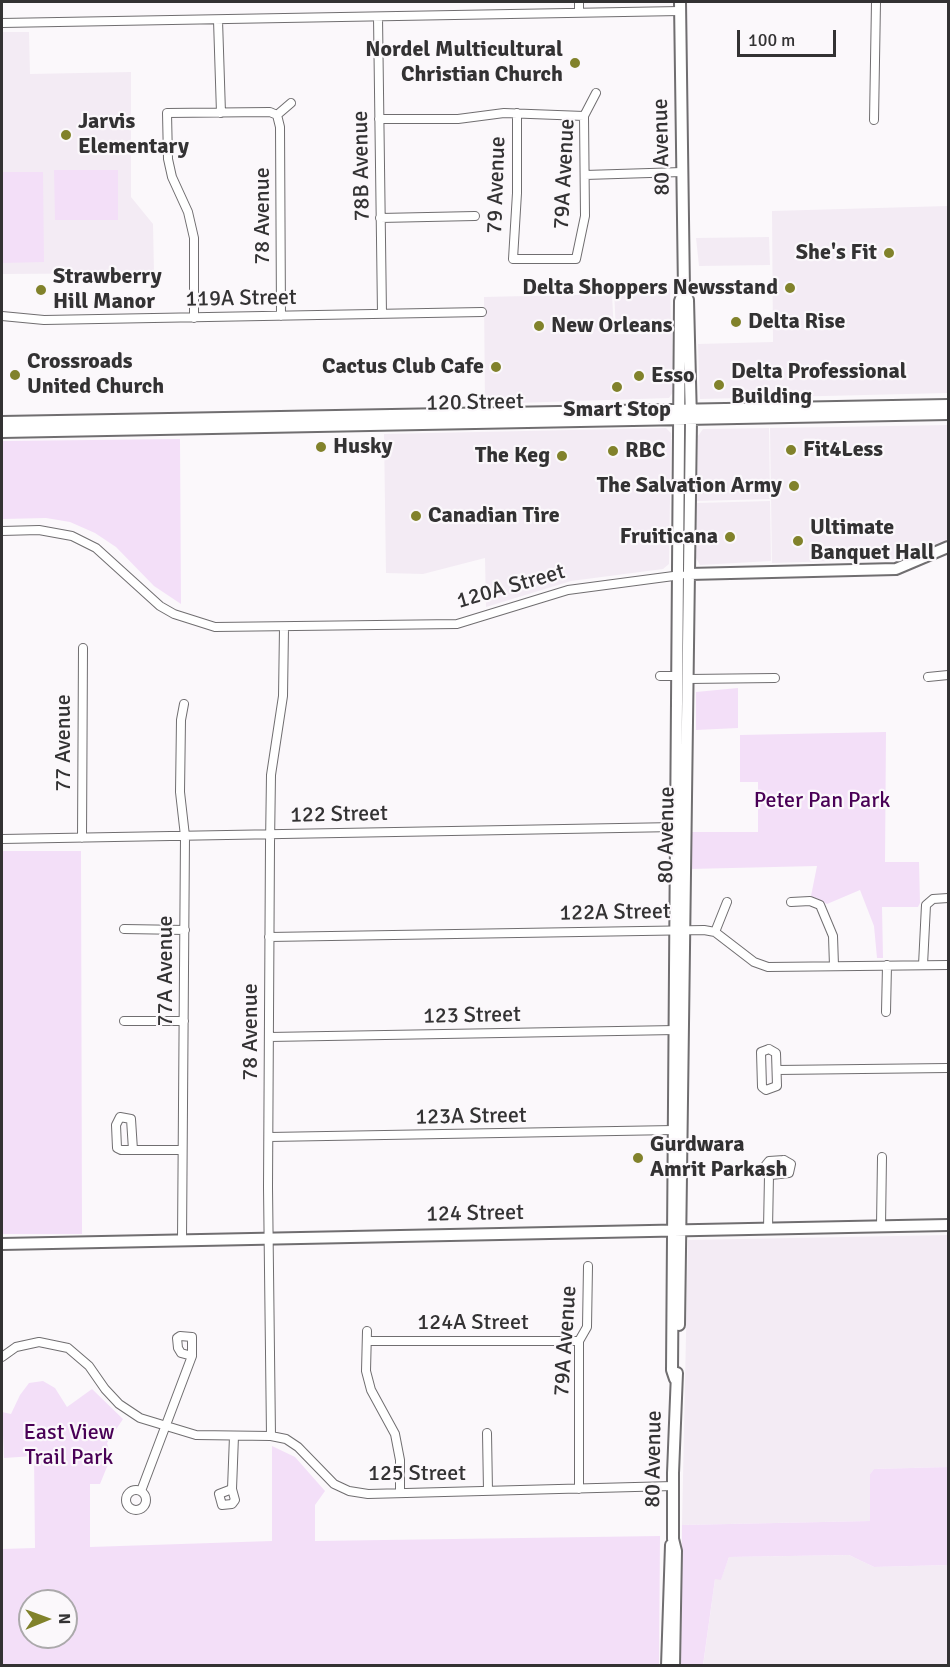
<!DOCTYPE html>
<style>
body{margin:0}
#map{position:relative;width:950px;height:1667px;overflow:hidden;background:#fbf8fb;font-family:Signika,sans-serif}
canvas{display:block}
.frame{position:absolute;inset:0;border:3px solid #333233;pointer-events:none}
.north{position:absolute;left:18px;top:1589px;width:60px;height:60px;box-sizing:border-box;background:#fbf8fb;border:2px solid #aba9ab;border-radius:50%;rotate:89deg;font-size:16px;font-weight:700;line-height:24px;text-align:center;color:#333233}
.north::after{content:'';display:block;margin:auto;width:21px;height:27px;background:#81822b;clip-path:polygon(50% 0,100% 100%,50% 72%,0 100%)}
.scale{position:absolute;left:737px;top:30px;width:99px;height:27px;box-sizing:border-box;border:3px solid #333233;border-top:0;padding-left:8px;font-size:18px;line-height:21px;white-space:nowrap;color:#333233;-webkit-text-stroke:4px #fbf8fb;paint-order:stroke}
</style>
<div id="map">
<canvas width="950" height="1667"></canvas>
<div class="frame"></div>
<div class="north">N</div>
<div class="scale">100 m</div>
</div>
<script>
const ctx = document.querySelector('canvas').getContext('2d');
ctx.lineJoin = 'round';
function fillPath(path, color) {
  ctx.fillStyle = color;
  ctx.fill(path, 'evenodd');
}
function toPath(rows) {
  const path = new Path2D();
  for (const r of rows) {
    if (r.length === 3) {
      path.moveTo(r[0] + r[2], r[1]);
      path.arc(r[0], r[1], r[2], 0, 2 * Math.PI);
      continue;
    }
    path.moveTo(r[0], r[1]);
    for (let i = 2; i < r.length; i += 2) path.lineTo(r[i], r[i + 1]);
  }
  return path;
}
function trace(path, color, width, dash) {
  ctx.strokeStyle = color;
  ctx.lineWidth = width;
  ctx.lineCap = dash ? 'butt' : 'round';
  ctx.setLineDash(dash || []);
  ctx.stroke(path);
}
function label(font, color, halo, rows, align = 'center') {
  ctx.font = font + ' Signika,sans-serif';
  ctx.lineWidth = 4.5;
  ctx.setLineDash([]);
  ctx.textBaseline = 'middle';
  ctx.strokeStyle = halo;
  ctx.fillStyle = color;
  for (const [text, x, y, turn = 0] of rows) {
    ctx.save();
    ctx.translate(x, y);
    ctx.rotate((+turn || 0) * Math.PI / 180);
    ctx.textAlign = isNaN(turn) ? turn : align;
    if (halo) ctx.strokeText(text, 0, 0);
    ctx.fillText(text, 0, 0);
    ctx.restore();
  }
}
fillPath(toPath([
 [2,32,29,32,30,74,131,72,131,197,153,224,154,273,2,274],
 [948,206,948,393,700,399,698,344,773,342,772,211],
 [769,237,770,265,699,266,696,238],
 [670,284,671,331,616,332,614,290,623,285],
 [612,294,614,334,672,333,673,392,669,398,485,404,484,297],
 [948,425,948,539,899,559,772,563,770,428],
 [666,428,671,433,669,564,663,569,571,581,486,607,485,558,423,574,386,573,384,434],
 [769,428,770,499,697,501,698,436,703,429],
 [770,501,771,561,700,565,696,558,697,503],
 [948,1235,948,1467,874,1469,870,1474,870,1521,682,1525,688,1240],
 [849,1555,874,1567,948,1565,948,1665,703,1666,715,1579,721,1579,729,1557]
]), '#f3ebf4');
fillPath(toPath([
 [54,170,118,170,118,220,55,220],
 [2,172,43,172,44,262,2,263],
 [180,439,181,604,154,586,116,547,95,533,70,522,46,518,3,519,3,441],
 [738,688,738,728,696,730,696,692],
 [886,732,885,862,919,862,920,903,918,907,882,907,883,958,877,958,874,926,860,890,827,904,811,896,817,866,689,869,689,832,758,832,758,782,740,782,740,735],
 [2,851,81,851,82,1234,2,1234],
 [43,1381,55,1388,67,1407,92,1389,123,1419,107,1443,111,1457,100,1484,90,1484,90,1547,272,1541,272,1446,295,1457,325,1491,315,1505,315,1541,660,1536,659,1665,2,1665,2,1549,35,1548,34,1456,4,1458,2,1412,11,1414,20,1395,29,1383],
 [30,1601,66,1601,66,1637,30,1637],
 [948,1467,948,1565,874,1567,849,1555,729,1557,721,1580,715,1579,703,1665,681,1665,682,1525,870,1521,870,1474,874,1469]
]), '#f3dff8');
const street = toPath([
 [579,2,579,13],
 [378,17,382,314],
 [218,20,221,113],
 [2,23,680,11],
 [517,113,517,193,513,259,576,259,585,216,584,116,596,93],
 [277,115,280,127,281,316],
 [277,115,291,103],
 [379,119,458,119,504,113,584,116],
 [874,120,876,2],
 [585,175,682,172],
 [380,218,475,216],
 [2,316,44,320,482,312],
 [194,318,194,238,188,212,172,177,168,159,167,113,270,112,277,115],
 [2,531,39,530,72,536,96,548,160,606,174,614,215,627,457,624,568,590,681,575],
 [660,676,678,676],
 [928,677,948,675],
 [688,679,775,678],
 [82,838,83,648],
 [2,839,676,827],
 [791,902,810,901,820,905,833,936,834,966],
 [124,929,185,930],
 [715,932,727,902],
 [269,937,704,930,715,932,754,962,768,967,948,965],
 [923,965,926,905,933,899,948,898],
 [886,1012,887,965],
 [124,1021,184,1021],
 [269,1037,676,1030],
 [769,1049,776,1053,777,1086,766,1090,762,1087,761,1052,769,1049],
 [777,1070,948,1068],
 [269,1137,674,1130],
 [133,1150,131,1119,120,1117,116,1125,117,1148,121,1150,182,1150],
 [784,1160,791,1164,789,1173,771,1175,766,1172,765,1166,769,1161,784,1160],
 [881,1226,882,1157],
 [768,1229,769,1175],
 [182,1239,185,836,180,792,181,720,184,704],
 [367,1331,366,1371,371,1390,395,1434,400,1460,400,1492],
 [367,1341,579,1341],
 [2,1357,16,1347,39,1342,68,1348,89,1366,105,1389,119,1404,140,1418,196,1435,271,1436,286,1439,298,1447,334,1484,349,1491,368,1494,673,1486],
 [487,1433,488,1491],
 [271,1436,268,1187,270,844,271,775,283,696,284,628],
 [232,1489,219,1494,222,1505,232,1504,235,1500,232,1489,234,1436],
 [579,1489,579,1341,587,1327,588,1266],
 [136,1500,10],
 [141,1491,192,1356,192,1337,180,1336,177,1338,178,1348,181,1353,192,1356]
]);
const secondary = toPath([
 [2,422,948,405],
 [2,432,948,414],
 [689,574,896,569,948,547],
 [2,1244,948,1225],
 [679,1325,691,420,688,300,684,291],
 [675,1379,672,1370,680,301,684,291,680,2],
 [667,1666,671,1545],
 [674,1666,676,1551,673,1539,673,1473,677,1373]
]);
trace(street, '#706e70', 10);
trace(secondary, '#706e70', 14);
trace(street, '#fff', 8);
trace(secondary, '#fff', 10);
for (const [x, y, r, color] of [
 [575,63,6,"#81822b"],
 [66,135,6,"#81822b"],
 [889,253,6,"#81822b"],
 [790,288,6,"#81822b"],
 [41,290,6,"#81822b"],
 [736,322,6,"#81822b"],
 [539,326,6,"#81822b"],
 [496,367,6,"#81822b"],
 [15,375,6,"#81822b"],
 [639,376,6,"#81822b"],
 [719,385,6,"#81822b"],
 [617,387,6,"#81822b"],
 [321,447,6,"#81822b"],
 [791,450,6,"#81822b"],
 [613,451,6,"#81822b"],
 [562,456,6,"#81822b"],
 [794,486,6,"#81822b"],
 [416,516,6,"#81822b"],
 [730,537,6,"#81822b"],
 [798,541,6,"#81822b"],
 [638,1158,6,"#81822b"]
]) {
  const dot = new Path2D();
  dot.arc(x, y, r, 0, 2 * Math.PI);
  ctx.fillStyle = color;
  ctx.fill(dot);
  trace(dot, '#fbf8fb', 2);
}
label('bold 22px', '#333233', '#fbf8fb', [
 ["Nordel Multicultural",563,50,"right"],
 ["Christian Church",563,75,"right"],
 ["Jarvis",78,122],
 ["Elementary",78,147],
 ["She's Fit",877,253,"right"],
 ["Strawberry",53,277],
 ["Hill Manor",53,302],
 ["Delta Shoppers Newsstand",778,288,"right"],
 ["Delta Rise",748,322],
 ["New Orleans",551,326],
 ["Crossroads",27,362],
 ["United Church",27,387],
 ["Cactus Club Cafe",484,367,"right"],
 ["Delta Professional",731,372],
 ["Building",731,397],
 ["Esso",651,376],
 ["Smart Stop",617,410,"center"],
 ["Husky",333,447],
 ["Fit4Less",803,450],
 ["RBC",625,451],
 ["The Keg",550,456,"right"],
 ["The Salvation Army",782,486,"right"],
 ["Canadian Tire",428,516],
 ["Ultimate",810,528],
 ["Banquet Hall",810,553],
 ["Fruiticana",718,537,"right"],
 ["Gurdwara",650,1145],
 ["Amrit Parkash",650,1170]
], 'left');
label('22px', '#333233', '#fbf8fb', [
 ["80 Avenue",662,147,-91],
 ["78B Avenue",362,166,-91],
 ["79A Avenue",565,174,-87],
 ["79 Avenue",497,185,-88],
 ["78 Avenue",263,216,-90],
 ["119A Street",241,299,-1],
 ["120 Street",475,403,-1],
 ["120A Street",511,587,-16],
 ["77 Avenue",64,743,-90],
 ["122 Street",339,815,-1],
 ["80 Avenue",667,835,-89],
 ["122A Street",615,913,-1],
 ["77A Avenue",166,971,-90],
 ["123 Street",472,1016,-1],
 ["78 Avenue",251,1032,-90],
 ["123A Street",471,1117,-1],
 ["124 Street",475,1214,-1],
 ["124A Street",473,1323],
 ["79A Avenue",566,1341,-86],
 ["80 Avenue",654,1459,-89],
 ["125 Street",417,1474]
]);
label('22px', '#490056', '#fbf8fb', [
 ["Peter Pan Park",822,801],
 ["East View",69,1433],
 ["Trail Park",69,1458]
]);
</script>
